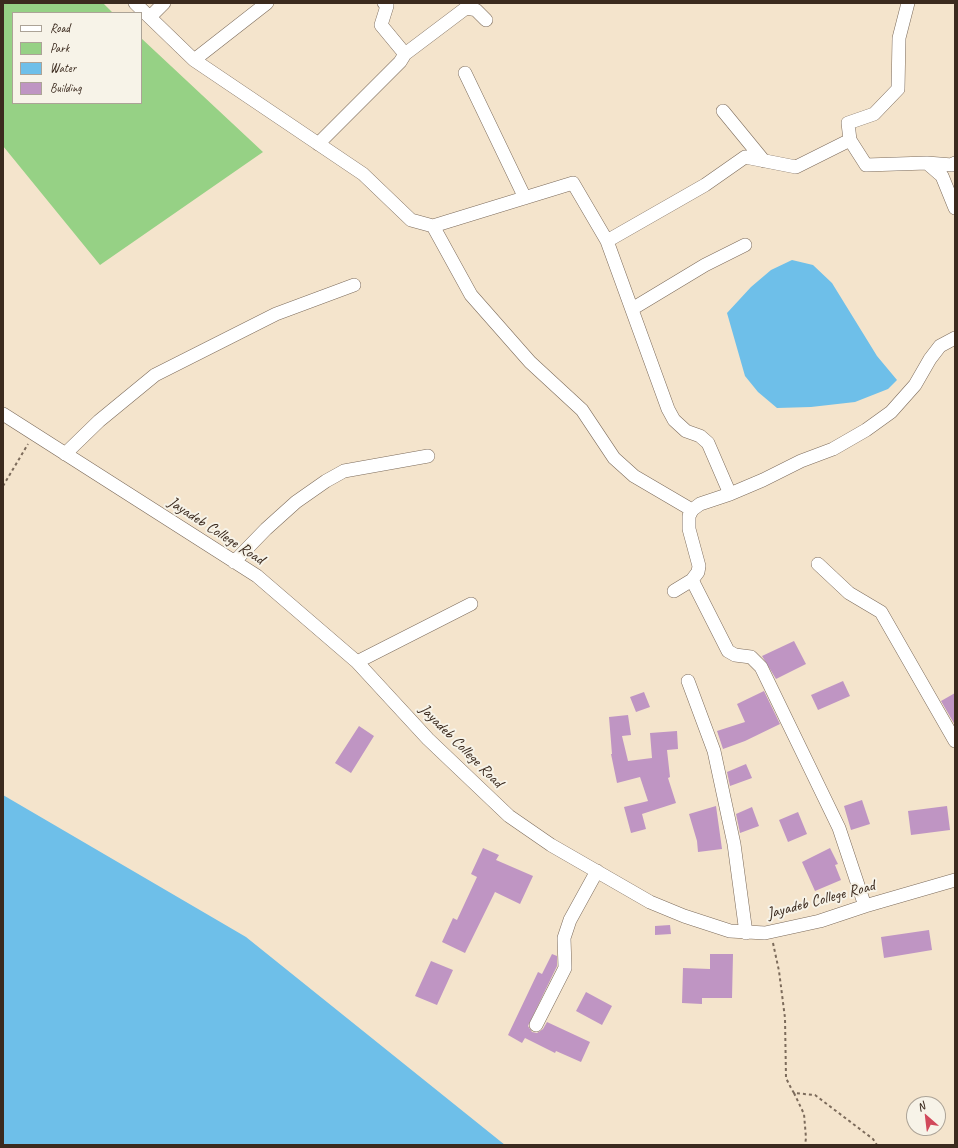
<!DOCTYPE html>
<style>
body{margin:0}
#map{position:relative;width:958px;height:1148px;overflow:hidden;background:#f4e4cc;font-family:Caveat,sans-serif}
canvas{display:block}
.frame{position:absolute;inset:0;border:4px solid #3b2a1e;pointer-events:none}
.legend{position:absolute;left:12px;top:12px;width:130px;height:92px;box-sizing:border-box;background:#f7f3e8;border:1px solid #aca397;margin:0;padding:5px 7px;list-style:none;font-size:12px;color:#3b2a1e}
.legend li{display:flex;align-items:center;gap:8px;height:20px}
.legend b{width:20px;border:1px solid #aca397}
.north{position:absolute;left:906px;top:1096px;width:40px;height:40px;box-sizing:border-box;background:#f7f3e8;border:1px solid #aca397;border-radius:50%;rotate:332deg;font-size:11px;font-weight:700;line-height:16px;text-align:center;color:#3b2a1e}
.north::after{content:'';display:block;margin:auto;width:14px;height:18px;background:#d1495b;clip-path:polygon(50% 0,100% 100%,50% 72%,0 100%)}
</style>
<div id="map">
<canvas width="958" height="1148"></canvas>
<div class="frame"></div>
<ul class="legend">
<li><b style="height:5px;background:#fff"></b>Road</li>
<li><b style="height:11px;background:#96d185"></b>Park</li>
<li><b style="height:11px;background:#6ebfe9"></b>Water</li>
<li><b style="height:11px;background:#bf95c3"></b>Building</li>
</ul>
<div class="north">N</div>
</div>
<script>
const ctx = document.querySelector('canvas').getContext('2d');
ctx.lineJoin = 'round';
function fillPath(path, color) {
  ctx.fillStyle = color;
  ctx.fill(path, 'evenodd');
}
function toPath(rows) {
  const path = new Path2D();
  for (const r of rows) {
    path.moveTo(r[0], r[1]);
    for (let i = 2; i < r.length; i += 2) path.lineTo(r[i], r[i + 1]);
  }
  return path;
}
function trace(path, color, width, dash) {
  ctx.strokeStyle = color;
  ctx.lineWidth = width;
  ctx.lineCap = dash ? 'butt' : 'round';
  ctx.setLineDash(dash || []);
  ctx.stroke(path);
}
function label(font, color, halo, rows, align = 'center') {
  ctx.font = font + ' Caveat,sans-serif';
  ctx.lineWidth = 4;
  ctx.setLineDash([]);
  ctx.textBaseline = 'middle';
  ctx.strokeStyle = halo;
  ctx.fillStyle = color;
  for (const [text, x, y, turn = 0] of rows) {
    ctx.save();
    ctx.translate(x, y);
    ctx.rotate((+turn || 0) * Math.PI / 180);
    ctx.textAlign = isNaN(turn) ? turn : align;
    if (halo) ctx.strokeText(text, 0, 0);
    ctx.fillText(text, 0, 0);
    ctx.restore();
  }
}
fillPath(toPath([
 [3,3,103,3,113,13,13,13,13,103,141,103,141,38,263,152,100,265,3,146]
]), '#96d185');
fillPath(toPath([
 [792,260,813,265,832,283,877,356,897,380,888,389,855,402,811,407,777,408,758,392,745,376,727,313,751,287,771,270],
 [3,795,246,937,505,1145,3,1145]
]), '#6ebfe9');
fillPath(toPath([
 [794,641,806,664,776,679,762,656],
 [843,681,850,696,818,710,811,695],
 [764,691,780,724,745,741,723,749,717,731,745,722,737,704],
 [644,692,650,707,636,712,630,697],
 [955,693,955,725,941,701],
 [628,715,631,735,622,736,628,761,652,758,650,733,677,731,678,749,667,750,670,777,668,778,676,803,642,814,646,829,631,833,624,807,648,801,640,777,617,783,611,754,612,754,609,717],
 [359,726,374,736,351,773,335,763],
 [746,764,752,778,730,786,727,772],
 [862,800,870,824,851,830,844,806],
 [716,806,722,849,698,852,697,841,689,814],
 [947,806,950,830,911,835,908,811],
 [752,807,759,826,740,833,736,814],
 [798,812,807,834,788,842,779,820],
 [483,848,499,855,496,860,533,876,520,904,495,892,465,953,442,942,453,918,457,920,477,877,471,874],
 [830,848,838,864,835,865,841,880,815,891,802,862],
 [670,925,671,934,655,935,655,926],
 [929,930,932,950,884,958,881,937],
 [552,954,557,956,557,966,528,1026,532,1032,537,1033,543,1029,547,1022,590,1042,581,1062,556,1051,555,1053,525,1038,522,1043,508,1035,538,972,542,974],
 [710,954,733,954,732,998,702,998,702,1004,682,1003,683,968,710,969],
 [431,961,453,970,437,1005,415,996],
 [586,992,612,1006,602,1025,576,1011]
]), '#bf95c3');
const minor = toPath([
 [135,3,194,60],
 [267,3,194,60,363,174,411,220,433,226,573,183,607,241],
 [908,3,899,38,898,89,874,114,848,123,850,140,866,165,927,163,942,176,955,208],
 [150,17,164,3],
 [405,54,466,8,476,10,486,20],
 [465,73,525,198],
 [723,111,764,161],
 [318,144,400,62,405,54,381,25,387,6,384,3],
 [927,163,952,165,955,163],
 [433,226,471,295,530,362,582,410,614,458,634,476,692,510],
 [632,309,705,265,745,245],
 [3,414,257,576,357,662,428,739,509,816,551,845,650,902,684,916,730,931,765,933,820,921,865,906,955,880],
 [65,454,99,421,155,375,276,314,354,285],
 [730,494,708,443,700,436,686,431,674,420,668,409,607,241,705,185,745,157,796,167,850,140],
 [234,562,266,529,296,502,326,481,344,471,428,456],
 [818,564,849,593,881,612,955,741],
 [692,580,728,651,735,655,751,657,761,667,839,828,865,906],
 [674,591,692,580,698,572,699,566,689,529,689,516,692,510,700,504,730,494,763,480,801,461,833,449,866,430,891,412,915,385,930,359,940,346,955,338],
 [357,662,471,604],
 [688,681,714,751,734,844,746,933],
 [536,1025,565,968,564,938,570,920,597,871]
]);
trace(minor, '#7c6b5b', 14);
trace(toPath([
 [3,486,28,444],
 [773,943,779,971,785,1018,786,1078,791,1088,794,1093,815,1095,873,1139,877,1145],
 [794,1093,804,1114,806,1138,805,1145]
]), '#7c6b5b', 2, [3, 3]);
trace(minor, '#fff', 13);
label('16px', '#3b2a1e', '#f7f3e8', [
 ["Jayadeb College Road",216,531,33],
 ["Jayadeb College Road",461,746,45],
 ["Jayadeb College Road",821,900,-15]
]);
</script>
